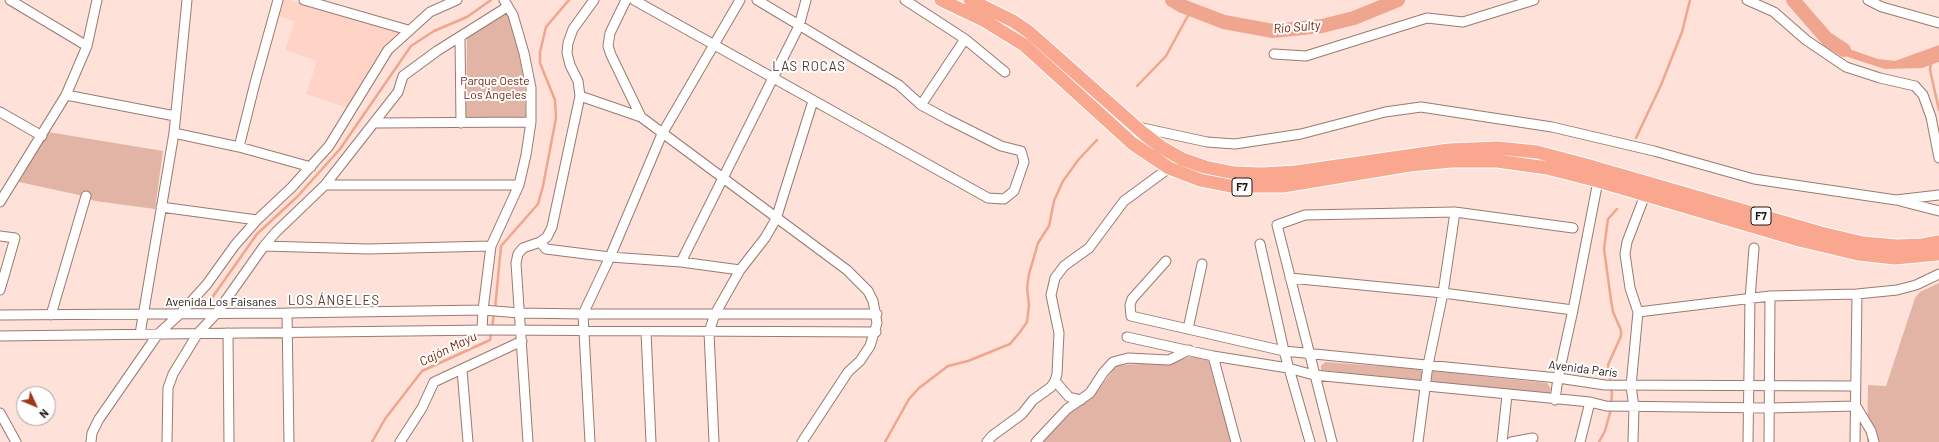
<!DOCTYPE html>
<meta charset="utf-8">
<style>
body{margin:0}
#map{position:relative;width:1939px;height:442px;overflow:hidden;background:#fee1d8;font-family:Barlow,sans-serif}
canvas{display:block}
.north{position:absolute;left:16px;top:386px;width:40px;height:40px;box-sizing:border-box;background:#fff;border:1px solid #a7a2a1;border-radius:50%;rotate:134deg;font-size:11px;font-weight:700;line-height:16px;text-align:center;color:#231713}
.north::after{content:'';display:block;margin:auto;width:14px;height:18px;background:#9f3816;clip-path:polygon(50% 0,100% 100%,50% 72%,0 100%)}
</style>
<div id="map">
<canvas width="1939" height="442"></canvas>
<div class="north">N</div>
</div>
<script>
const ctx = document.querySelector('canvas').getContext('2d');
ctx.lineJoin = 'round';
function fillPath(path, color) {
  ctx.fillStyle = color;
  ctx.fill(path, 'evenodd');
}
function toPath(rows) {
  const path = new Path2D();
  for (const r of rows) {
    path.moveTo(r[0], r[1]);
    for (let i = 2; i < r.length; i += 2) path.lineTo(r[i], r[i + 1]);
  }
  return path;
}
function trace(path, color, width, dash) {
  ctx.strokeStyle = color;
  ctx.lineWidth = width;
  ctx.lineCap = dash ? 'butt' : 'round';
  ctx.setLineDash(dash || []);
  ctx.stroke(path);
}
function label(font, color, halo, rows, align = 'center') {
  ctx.font = font + ' Barlow,sans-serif';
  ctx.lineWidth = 4;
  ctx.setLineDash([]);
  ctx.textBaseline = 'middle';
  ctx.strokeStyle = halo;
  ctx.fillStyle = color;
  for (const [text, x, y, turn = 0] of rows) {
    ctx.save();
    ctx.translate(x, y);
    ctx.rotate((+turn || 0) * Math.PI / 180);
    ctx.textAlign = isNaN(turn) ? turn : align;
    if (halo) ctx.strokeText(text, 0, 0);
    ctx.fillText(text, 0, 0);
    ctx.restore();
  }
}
fillPath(toPath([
 [283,0,289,0,400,32,379,53,348,108,306,94,317,61,285,50,295,22,279,16]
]), '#ffd3c6');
fillPath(toPath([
 [504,14,508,15,513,31,524,76,526,118,466,119,467,38],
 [48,132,163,151,155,209,95,201,79,195,19,182],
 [1939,283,1939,442,1867,442,1868,385,1886,386,1915,298,1920,292],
 [1193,356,1208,359,1231,442,1042,442,1069,413,1091,399,1117,365,1171,363],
 [1325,362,1419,369,1424,373,1422,379,1417,381,1321,370,1321,366],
 [1433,371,1547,383,1551,389,1549,394,1434,382,1431,379]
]), '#e2b4a5');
fillPath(toPath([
 [1833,34,1852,50,1878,59,1895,61,1939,45,1939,62,1922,68,1885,69,1848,57,1826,43]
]), '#f0a58e');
trace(toPath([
 [1931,62,1930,70,1939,110],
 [1137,86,1166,56,1191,10],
 [1636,138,1661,85,1682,32,1690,0],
 [209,302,257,234,297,197,340,149,411,46,434,31,467,17,491,0],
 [495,309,501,246,538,204,543,186,556,118,555,100,540,63,540,52,546,27,569,0],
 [1611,404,1612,394,1608,365,1621,336,1621,330,1613,312,1611,300,1604,249,1608,219,1617,209],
 [372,442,385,419,422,371,490,340,494,314],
 [885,442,909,399,919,388,948,366,968,361,1010,344,1020,332,1027,322,1029,305,1027,288,1029,274,1038,243,1049,226,1054,201,1063,181,1079,159,1097,140],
 [1599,442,1605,431,1611,409]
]), '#f0a58e', 2.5);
trace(toPath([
 [1172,0,1182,6,1224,22,1273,31,1322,26,1354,18,1398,0],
 [1793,0,1827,39,1844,50]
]), '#f0a58e', 14);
const minor = toPath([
 [10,0,87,46],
 [304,0,408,30],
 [626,0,610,33,608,46,611,55,641,117],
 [634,0,988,198,1004,199,1014,191,1024,162,1021,151,1001,146,947,119,921,105,899,85,757,0],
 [905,0,965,39,1005,72],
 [1747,0,1774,12,1806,40,1846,67,1880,78,1915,86,1923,95,1931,117,1939,158],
 [1868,0,1882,7,1939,23],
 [460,37,461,123],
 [1274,54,1306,56,1427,18,1463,22,1534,0],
 [66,95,175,116],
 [580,96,641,117,847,270,868,291,873,301,877,323,870,346,860,361,848,372,802,442],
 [921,105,965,39],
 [0,112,42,136],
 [375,123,531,122],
 [1138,127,1207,142,1235,144,1301,134,1385,112,1421,107,1552,127,1654,151,1754,179,1896,200,1939,195],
 [174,133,239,147,311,167],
 [239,147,255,83,278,0],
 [325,185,519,185],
 [1900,201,1939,211],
 [0,202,66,95,87,46,97,0],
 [161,207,257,220],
 [0,236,15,238,0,290],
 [540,242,546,249,610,257,681,262,740,270],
 [1260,244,1284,351,1310,442],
 [264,246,368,249,491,246],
 [1166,261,1132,299,1130,305,1131,316,1284,351,1558,378,1605,385,1855,386],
 [681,262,799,26,806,0],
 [1290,278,1443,293,1573,310],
 [1638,312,1770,296,1857,294,1897,290,1916,285,1939,274],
 [287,313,289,442],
 [0,315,287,313,483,310,520,313,583,314,877,314],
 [51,315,86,196],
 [1188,329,1202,264],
 [482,330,483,310,491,246,519,185,526,155,531,122,531,88,524,53,513,15,504,0],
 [646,332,651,442],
 [228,333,229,442],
 [140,334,174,133,187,0],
 [0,336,488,330,876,332],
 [1127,337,1213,356,1288,368,1314,375,1590,402,1606,406,1769,408,1856,406,1871,431,1874,442],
 [1213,356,1236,442],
 [462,370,468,442],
 [1055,381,1069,397,1081,400],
 [1555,400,1558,378,1573,310,1598,181],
 [0,413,16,442],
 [91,442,92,433,99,419,158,334,180,314,207,284,235,245,257,220,292,187,329,146,388,50,430,12,457,0],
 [167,442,168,388,173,374,198,333,216,314,264,246,276,232,325,185,398,92,403,76,437,51,507,7],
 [400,442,422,408,434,382,522,341],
 [528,442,516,263,518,254,523,248,540,242,547,237,552,227,580,96,578,81,570,65,567,53,568,43,573,29,594,0],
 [590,442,583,314,610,257,662,134,740,0],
 [714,442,709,332,715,314,740,270,765,238,776,219,813,101],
 [987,442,992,436,1022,414,1033,400,1051,387,1055,381,1057,374,1059,333,1051,295,1055,278,1064,266,1089,248,1124,201,1169,168],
 [1036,442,1067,409,1090,393,1103,373,1113,362,1128,358,1169,360,1189,350],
 [1332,442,1277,225,1305,215,1455,212,1573,228],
 [1418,442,1428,365,1443,293,1455,212],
 [1502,442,1507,395],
 [1511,442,1533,438],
 [1580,442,1590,402],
 [1633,442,1634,407,1631,386,1638,312,1630,288,1625,254,1627,242,1645,195],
 [1748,442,1750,299,1754,248],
 [1769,442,1770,296],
 [1855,442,1857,294]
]);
const highway = toPath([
 [941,0,985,21,1024,45,1133,144,1169,168,1200,180,1230,186,1283,186,1410,165,1452,161,1497,161,1547,168,1598,181,1799,240,1858,254,1895,258,1939,254],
 [970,0,1013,21,1029,32,1143,133,1161,147,1182,159,1205,167,1234,173,1262,174,1296,172,1449,150,1498,148,1537,152,1586,165,1821,233,1863,243,1897,246,1922,245,1939,242]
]);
trace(minor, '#9a7a71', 11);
trace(highway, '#fff', 15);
trace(minor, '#fff', 9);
trace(highway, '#f9a78e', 13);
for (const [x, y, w] of [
 [1242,187,20],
 [1761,216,20]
]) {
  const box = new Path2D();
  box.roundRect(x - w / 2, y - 9, w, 18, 3);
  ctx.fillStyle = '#fff';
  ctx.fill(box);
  trace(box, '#231713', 1);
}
label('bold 11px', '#231713', null, [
 ["F7",1242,187],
 ["F7",1761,216]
]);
label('12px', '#731d00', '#fff', [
 ["Parque Oeste",495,81],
 ["Los Ángeles",495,95]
]);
label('12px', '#231713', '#fff', [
 ["Avenida Los Faisanes",221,302],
 ["Avenida París",1583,369,7]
]);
label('italic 13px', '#772102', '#fff', [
 ["Río Sulty",1297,27,-5],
 ["Cajón Mayu",448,349,-26]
]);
ctx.letterSpacing = '1px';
label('13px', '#51352d', '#fff', [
 ["LAS ROCAS",809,67],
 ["LOS ÁNGELES",334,301]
]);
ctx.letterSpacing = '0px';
</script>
